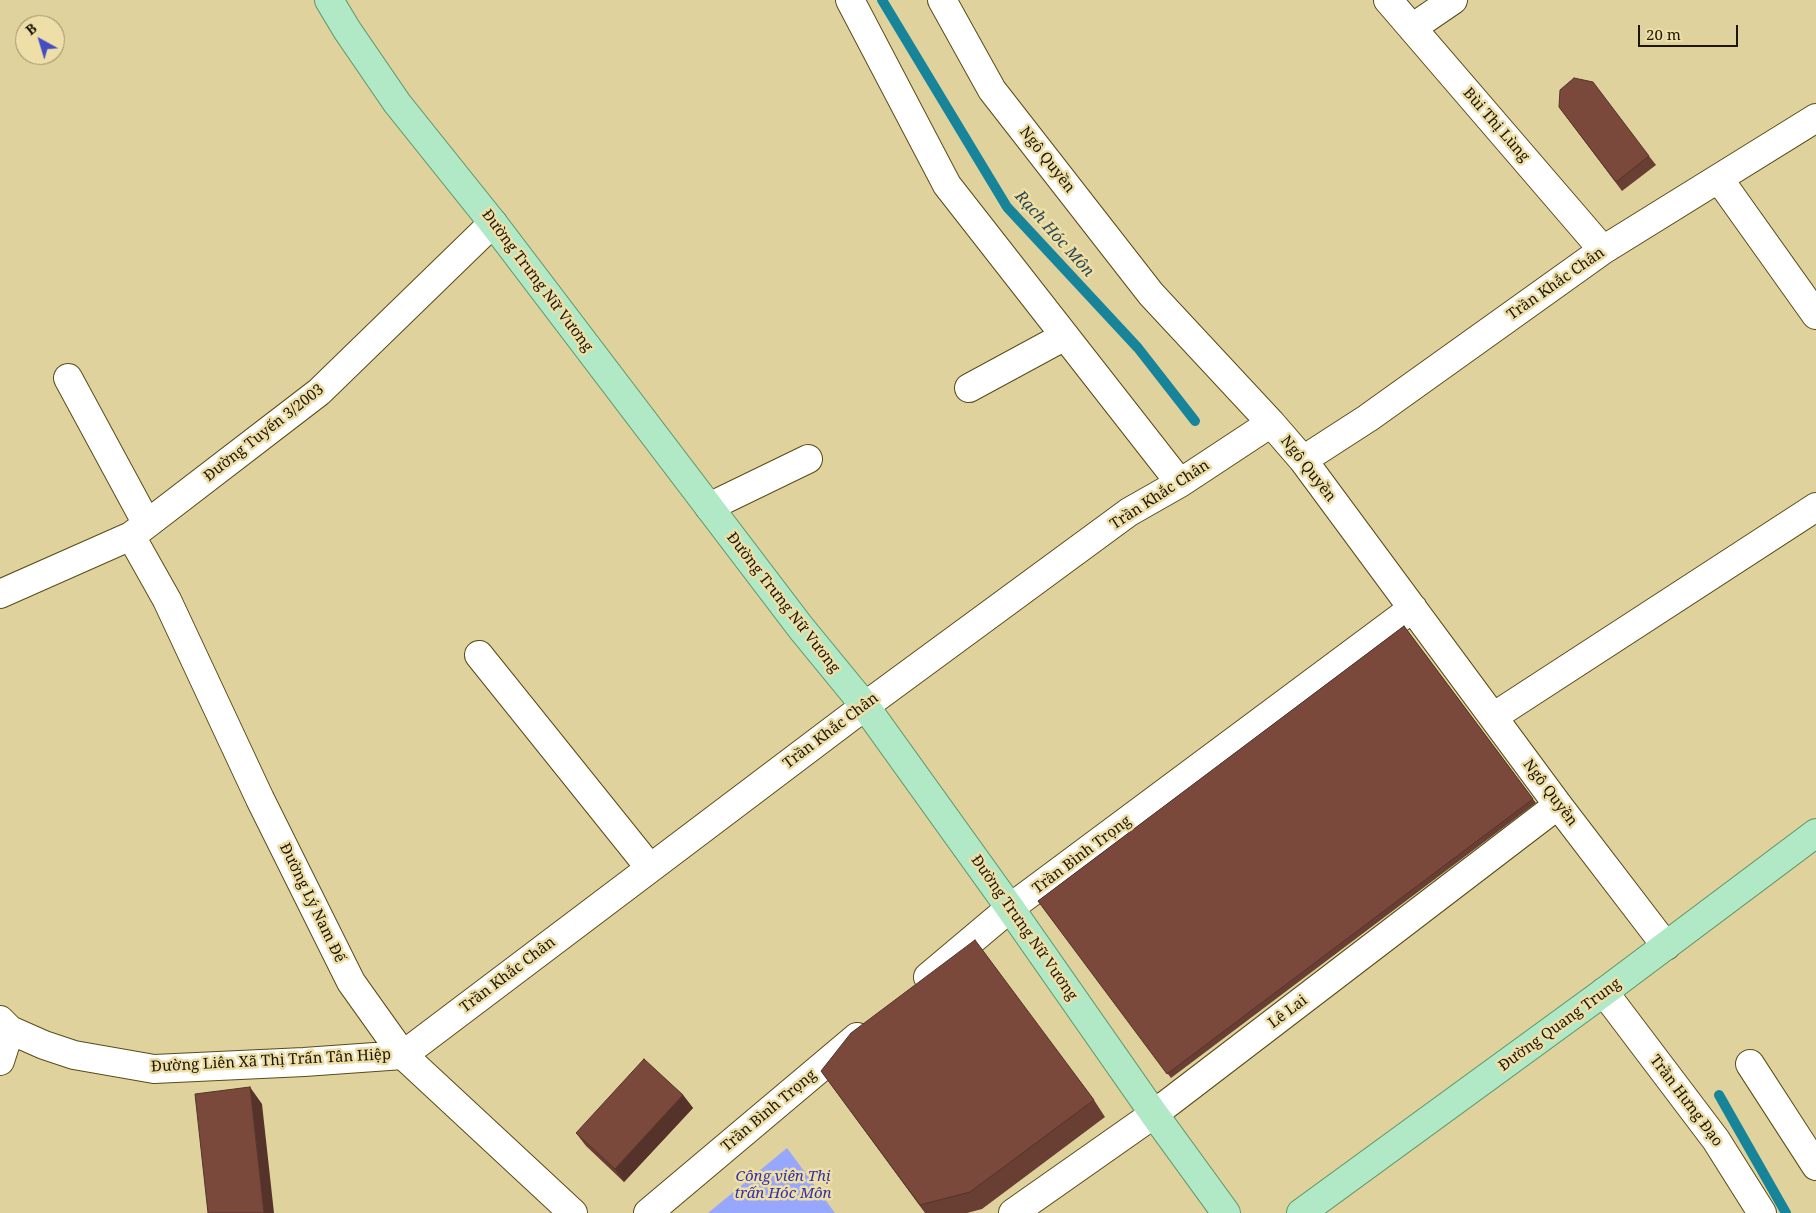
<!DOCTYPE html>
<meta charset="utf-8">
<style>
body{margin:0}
#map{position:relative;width:1816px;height:1213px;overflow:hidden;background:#e0d29d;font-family:"Noto Serif",serif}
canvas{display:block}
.north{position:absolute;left:15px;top:15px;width:50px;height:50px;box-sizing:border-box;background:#eedfa9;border:1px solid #9a8f67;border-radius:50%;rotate:321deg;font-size:14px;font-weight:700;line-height:20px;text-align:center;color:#1c1603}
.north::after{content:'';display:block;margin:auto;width:18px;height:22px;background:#464dc2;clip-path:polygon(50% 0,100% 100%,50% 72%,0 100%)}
.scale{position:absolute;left:1638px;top:25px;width:100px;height:22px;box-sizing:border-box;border:2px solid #1c1603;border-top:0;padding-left:6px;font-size:15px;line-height:18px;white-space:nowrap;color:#1c1603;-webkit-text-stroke:4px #eedfa9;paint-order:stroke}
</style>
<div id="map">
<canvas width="1816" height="1213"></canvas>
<div class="north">B</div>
<div class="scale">20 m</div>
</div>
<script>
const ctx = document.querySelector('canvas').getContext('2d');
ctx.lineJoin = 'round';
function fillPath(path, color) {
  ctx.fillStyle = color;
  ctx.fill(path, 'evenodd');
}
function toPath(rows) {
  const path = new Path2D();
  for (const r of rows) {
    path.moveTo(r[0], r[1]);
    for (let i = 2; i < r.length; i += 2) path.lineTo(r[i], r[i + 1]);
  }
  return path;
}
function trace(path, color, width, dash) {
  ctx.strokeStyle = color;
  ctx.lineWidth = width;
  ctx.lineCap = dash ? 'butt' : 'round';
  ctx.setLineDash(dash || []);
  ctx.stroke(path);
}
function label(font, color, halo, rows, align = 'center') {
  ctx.font = font + ' "Noto Serif",serif';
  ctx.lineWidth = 5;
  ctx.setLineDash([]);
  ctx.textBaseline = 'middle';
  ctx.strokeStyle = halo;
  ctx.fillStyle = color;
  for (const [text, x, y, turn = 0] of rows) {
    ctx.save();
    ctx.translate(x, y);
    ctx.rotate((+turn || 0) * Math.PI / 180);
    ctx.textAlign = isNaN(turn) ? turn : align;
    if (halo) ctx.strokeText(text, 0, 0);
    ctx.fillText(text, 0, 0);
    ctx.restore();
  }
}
fillPath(toPath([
 [787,1148,835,1213,708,1213]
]), '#97a7fd');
trace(toPath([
 [882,0,1007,207,1138,348,1195,421],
 [1719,1095,1786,1213]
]), '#178499', 10);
const minor = toPath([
 [850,0,947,185,1180,483],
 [942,0,992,90,1151,294,1271,423,1303,460,1558,805,1666,946],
 [1388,0,1603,250],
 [1412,28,1453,0],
 [1719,179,1816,315],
 [68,378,147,524],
 [969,388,1065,336],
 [1303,460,1368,418,1603,250,1816,118],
 [709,507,808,459],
 [131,536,167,600,260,799,351,982,403,1055,573,1213],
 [0,594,131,536,147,524,319,392,493,223],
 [479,655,650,868],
 [1493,717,1816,507],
 [928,977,1010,908,1413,608],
 [1604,992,1716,1140,1762,1213],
 [0,1020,10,1030,44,1045,74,1055,154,1069,304,1062,403,1055],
 [403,1055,865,706,1129,512,1180,483,1271,423],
 [0,1061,10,1030],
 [1750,1064,1816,1166],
 [648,1213,857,1037],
 [1013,1213,1154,1114,1558,805]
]);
const major = toPath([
 [329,0,347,30,397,103,493,223,801,628,865,706,1010,908,1154,1114,1226,1213],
 [1301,1213,1604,992,1816,833]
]);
trace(minor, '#594c19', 30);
trace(major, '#5b9468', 30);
trace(minor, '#fff', 28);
trace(major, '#b1e8c5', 28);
fillPath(toPath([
 [1559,107,1649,156,1656,165,1622,191],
 [1404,626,1536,803,1171,1078,1038,901],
 [821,1071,1094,1100,1105,1117,982,1209,967,1213,925,1213],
 [683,1095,693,1108,624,1182,586,1146,576,1133]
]), '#693f34');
fillPath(toPath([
 [250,1087,262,1104,274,1213,264,1213],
 [683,1095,693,1108,624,1182,615,1169]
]), '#55332a');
const building = toPath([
 [1574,78,1593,82,1649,156,1616,182,1559,107,1560,90,1574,78],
 [1404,626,1533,799,1167,1074,1038,901,1404,626],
 [975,940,1094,1100,970,1192,920,1205,821,1071,851,1033,975,940],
 [644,1059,683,1095,615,1169,576,1133,644,1059],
 [250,1087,264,1213,208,1213,195,1094,250,1087]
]);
fillPath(building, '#7a493c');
trace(building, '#55332a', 1);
label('15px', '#1c1603', '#eedfa9', [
 ["Bùi Thị Lùng",1496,125,49],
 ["Ngô Quyền",1047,160,52],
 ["Đường Trưng Nữ Vương",537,281,53],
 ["Trần Khắc Chân",1556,284,-35],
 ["Đường Tuyến 3/2003",264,433,-38],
 ["Ngô Quyền",1308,469,52],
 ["Trần Khắc Chân",1160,495,-33],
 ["Đường Trưng Nữ Vương",783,603,52],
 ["Trần Khắc Chân",831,731,-37],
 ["Ngô Quyền",1550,793,53],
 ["Trần Bình Trọng",1082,855,-37],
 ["Đường Lý Nam Đế",312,903,64],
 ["Đường Trưng Nữ Vương",1024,928,55],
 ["Trần Khắc Chân",508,975,-37],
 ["Lê Lai",1288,1012,-37],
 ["Đường Quang Trung",1560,1025,-36],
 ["Đường Liên Xã Thị Trấn Tân Hiệp",271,1061,-3],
 ["Trần Hưng Đạo",1686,1101,53],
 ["Trần Bình Trọng",769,1111,-40]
]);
label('italic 15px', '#322faa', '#eedfa9', [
 ["Công viên Thị",783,1177],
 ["trấn Hóc Môn",783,1194]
]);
label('italic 16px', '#28464d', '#eedfa9', [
 ["Rạch Hóc Môn",1054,234,48]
]);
</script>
